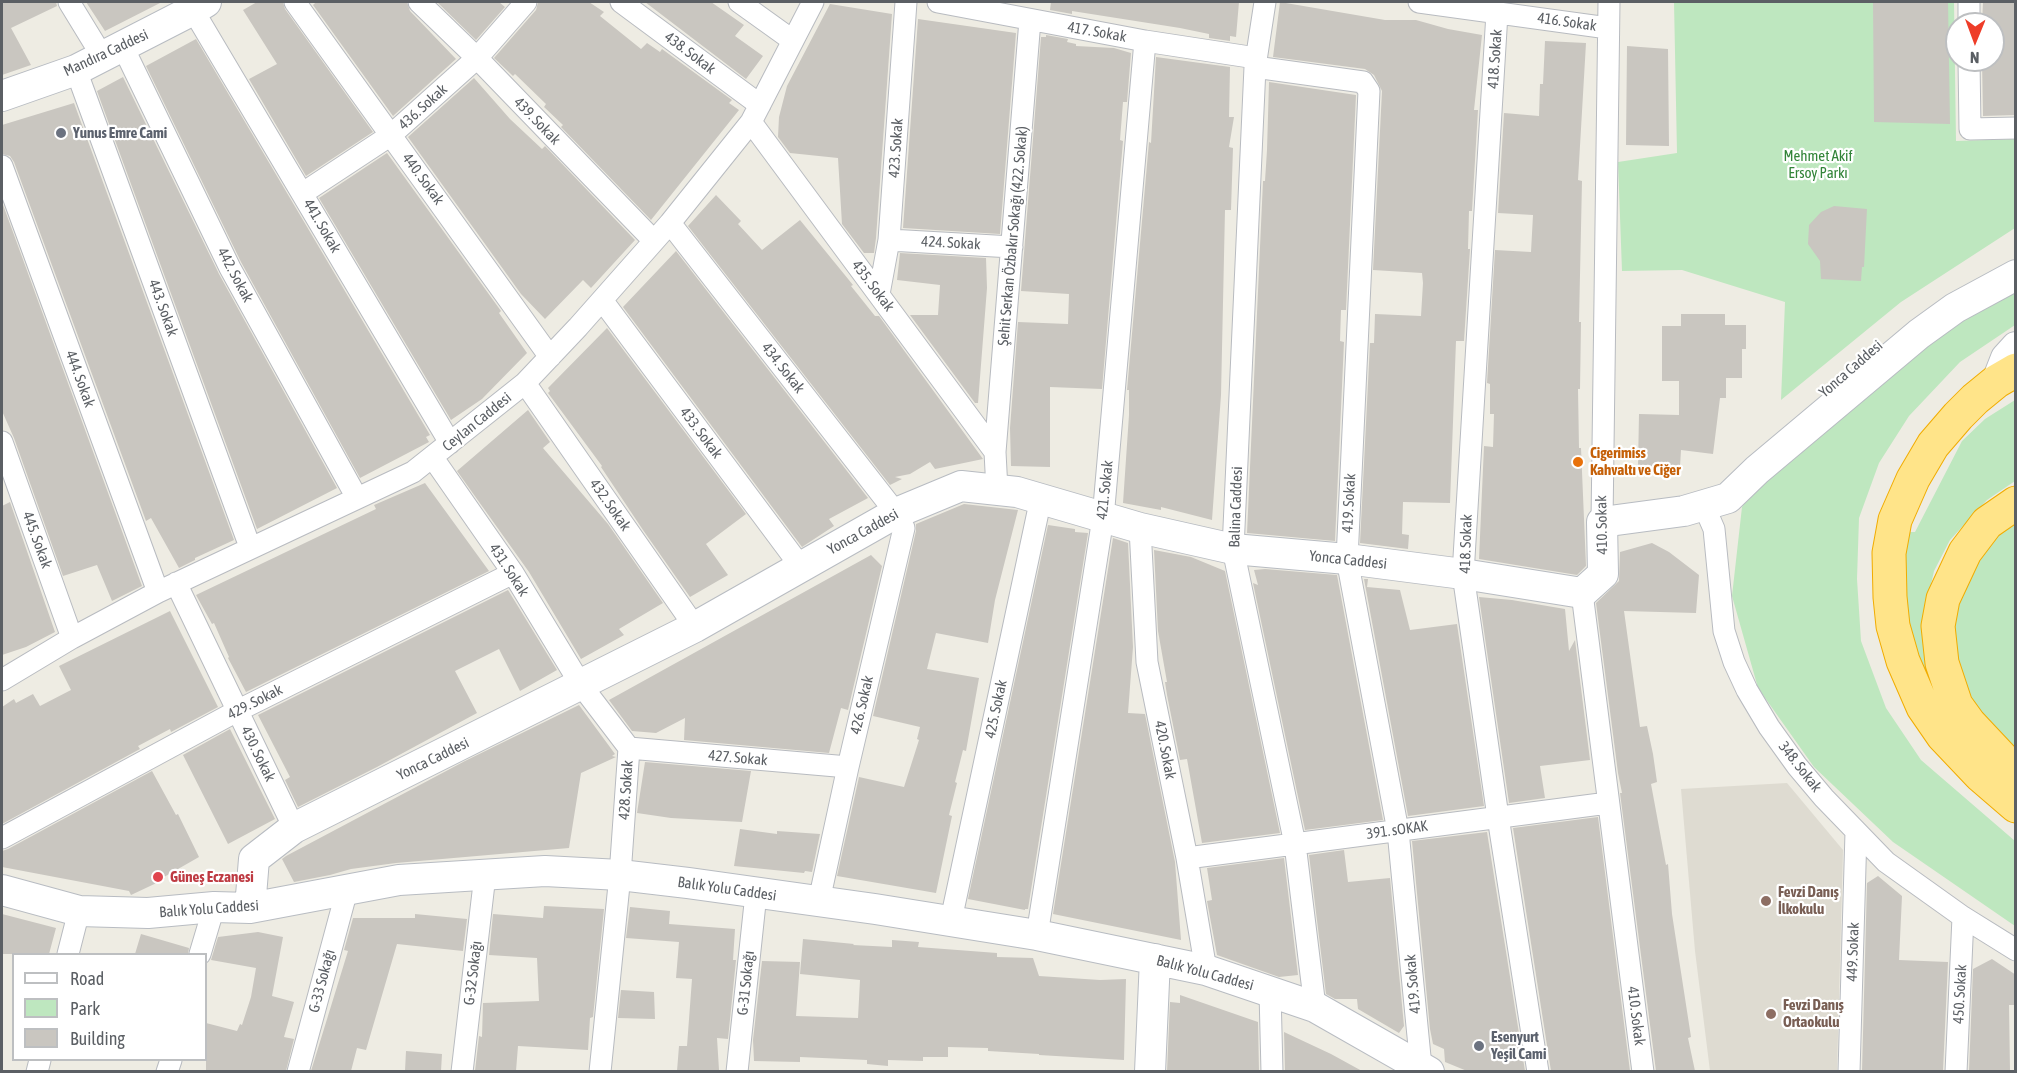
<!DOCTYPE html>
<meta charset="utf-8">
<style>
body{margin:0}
#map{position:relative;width:2017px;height:1073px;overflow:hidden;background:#eeece3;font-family:"Asap Condensed",sans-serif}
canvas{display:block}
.frame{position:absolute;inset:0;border:3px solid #5b5f64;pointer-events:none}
.legend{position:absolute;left:12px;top:953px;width:195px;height:108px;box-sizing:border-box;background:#fff;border:2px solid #bdbfc1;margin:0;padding:8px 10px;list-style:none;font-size:18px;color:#5b5f64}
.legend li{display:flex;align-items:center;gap:12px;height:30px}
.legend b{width:30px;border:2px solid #bdbfc1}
.north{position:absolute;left:1945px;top:12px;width:60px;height:60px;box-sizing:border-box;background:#fff;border:2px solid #bdbfc1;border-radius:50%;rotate:181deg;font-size:16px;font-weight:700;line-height:24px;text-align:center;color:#5b5f64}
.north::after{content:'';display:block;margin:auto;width:21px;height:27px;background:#ee3d29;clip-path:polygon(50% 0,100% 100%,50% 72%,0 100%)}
</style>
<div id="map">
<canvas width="2017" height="1073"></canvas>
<div class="frame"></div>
<ul class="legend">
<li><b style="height:8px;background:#fff"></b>Road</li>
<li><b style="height:16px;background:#bee7bf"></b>Park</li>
<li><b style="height:16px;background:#c9c6c0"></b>Building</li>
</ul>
<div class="north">N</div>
</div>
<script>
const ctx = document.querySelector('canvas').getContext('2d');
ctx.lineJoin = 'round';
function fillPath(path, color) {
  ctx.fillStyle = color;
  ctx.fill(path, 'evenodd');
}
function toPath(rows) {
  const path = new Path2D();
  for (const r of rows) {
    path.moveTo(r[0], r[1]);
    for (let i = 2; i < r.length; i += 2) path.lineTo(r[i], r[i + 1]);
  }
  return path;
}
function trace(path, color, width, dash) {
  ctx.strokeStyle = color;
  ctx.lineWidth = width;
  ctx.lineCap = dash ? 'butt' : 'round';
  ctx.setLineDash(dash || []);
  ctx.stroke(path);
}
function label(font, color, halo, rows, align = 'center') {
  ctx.font = font + ' "Asap Condensed",sans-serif';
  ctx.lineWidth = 4.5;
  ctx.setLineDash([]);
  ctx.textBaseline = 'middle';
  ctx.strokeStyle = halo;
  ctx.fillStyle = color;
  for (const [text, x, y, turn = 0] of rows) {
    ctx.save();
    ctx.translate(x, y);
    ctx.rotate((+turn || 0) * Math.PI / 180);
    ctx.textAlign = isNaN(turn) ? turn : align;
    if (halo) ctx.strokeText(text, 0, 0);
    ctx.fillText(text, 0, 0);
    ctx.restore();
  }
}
fillPath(toPath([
 [1787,783,1843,850,1837,1071,1710,1071,1695,951,1681,789]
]), '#dedbd1');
fillPath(toPath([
 [1674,2,1954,2,1956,141,2015,139,2015,228,1901,302,1781,400,1785,302,1682,270,1622,271,1618,162,1677,153],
 [2015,287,2015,325,1960,362,1909,416,1879,463,1859,518,1857,579,1861,641,1886,708,1921,760,2015,841,2015,926,1893,842,1814,767,1758,688,1732,596,1742,507,1755,489,1972,308],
 [2015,400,2015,481,1987,500,1950,540,1934,571,1928,598,1934,702,1911,649,1900,584,1906,532,1915,532,1962,441,1985,419],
 [2015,522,2015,751,1973,705,1960,682,1952,619,1962,588,1992,540]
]), '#bee7bf');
fillPath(toPath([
 [2,2,56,2,57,6,11,28,31,65,2,75],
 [86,2,162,2,105,31],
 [257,2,283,2,285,9,373,132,306,176,249,79,277,64,243,10],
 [316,2,407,2,410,11,456,59,393,116,313,5],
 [437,2,499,2,505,7,476,40],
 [538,2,589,2,604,12,600,16,641,49,647,43,660,52,662,49,732,100,729,103,739,110,651,220,561,127,563,125,544,107,546,104,515,74,513,76,494,58,536,10],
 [645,2,711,2,744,25,735,36,763,56,746,79],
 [1051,2,1239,2,1236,37,1230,36,1230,41,1209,38,1209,34,1180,28,1072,11,1072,14,1050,10],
 [1280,2,1385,20,1416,20,1448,29,1482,35,1474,110,1478,110,1472,211,1469,211,1468,249,1470,249,1464,341,1456,341,1450,503,1403,502,1402,534,1409,535,1408,549,1360,543,1370,343,1374,343,1375,314,1421,316,1423,283,1422,273,1373,270,1382,91,1374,75,1365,69,1273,57],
 [1873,2,1948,2,1950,124,1874,122],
 [1983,2,2016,2,2016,115,1983,116,1982,60,1993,60,1993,24,1982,24],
 [830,4,892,14,876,238,874,253,864,253,842,224,838,158,790,153,778,137,779,117,787,86],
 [918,19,1016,33,1000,234,903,228],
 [1046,35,1068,39,1067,42,1076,44,1076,46,1114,48,1131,53,1127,102,1123,102,1120,140,1123,141,1102,389,1050,387,1050,467,1011,466,1010,428,1018,322,1068,324,1069,294,1021,291,1041,37,1046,37],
 [196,39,430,435,426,437,429,442,360,478,241,262,146,66],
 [1545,41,1586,43,1578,180,1582,181,1579,322,1581,322,1580,389,1578,389,1579,448,1581,448,1586,566,1577,575,1479,559,1484,446,1493,447,1494,414,1490,414,1490,384,1487,383,1495,250,1531,252,1533,215,1498,213,1504,113,1539,116,1540,84,1543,84],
 [1627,46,1668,49,1669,146,1626,145],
 [1156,57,1230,67,1229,117,1234,117,1229,147,1233,148,1231,210,1225,210,1221,395,1212,520,1161,507,1161,510,1123,503,1129,415,1129,390,1127,390,1149,142,1151,143],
 [123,77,219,274,337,488,257,529,97,91],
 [474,78,510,119,542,149,545,146,635,240,591,288,583,280,545,319,521,294,408,137],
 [1269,82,1356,95,1346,310,1341,310,1340,341,1344,342,1335,541,1247,533,1263,181,1265,181,1267,150],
 [74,103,234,540,195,558,195,560,179,568,151,518,146,521,14,162,10,156,2,154,2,125],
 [387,153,501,311,499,313,527,353,482,399,451,420,319,198],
 [716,195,741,221,738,224,762,250,800,220,853,285,851,286,875,316,879,316,983,459,935,469,930,462,910,474,895,477,902,479,890,485,688,226],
 [2,202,142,586,112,601,97,565,63,576,14,438,2,411],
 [1834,206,1867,209,1864,267,1862,267,1861,281,1821,279,1820,261,1808,244,1809,225,1821,212],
 [676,251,868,498,829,519,834,526,802,547,623,307],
 [900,253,986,258,987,288,978,403,975,403,910,315,938,315,940,285,897,280],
 [1681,314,1725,314,1725,325,1746,325,1746,349,1742,349,1742,378,1726,378,1726,398,1720,398,1713,454,1681,450,1680,467,1638,466,1639,414,1679,415,1679,381,1662,381,1662,326,1681,326],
 [607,328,746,514,706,544,728,575,690,597,643,530,601,467,602,466,548,393,550,391,548,388],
 [528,410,550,442,543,448,608,524,663,603,619,629,624,635,581,659,529,572,457,471],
 [425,483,489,571,246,692,228,658,229,657,214,623,212,624,196,595,376,509,374,505],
 [10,502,55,632,26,647,2,655,2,506],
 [964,504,1018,510,995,600,988,643,936,633,927,669,979,678,966,751,963,750,955,782,957,783,949,815,952,816,936,893,837,876,859,777,904,787,919,740,917,739,920,727,873,716,916,531,916,524],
 [1048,525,1075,529,1075,532,1088,533,1028,909,1025,909,1025,910,968,899],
 [1113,538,1128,543,1133,647,1128,713,1145,714,1175,862,1181,940,1053,914],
 [1652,543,1669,552,1699,575,1696,613,1624,611,1640,727,1647,726,1653,754,1657,782,1651,784,1666,865,1668,864,1672,914,1691,1037,1688,1038,1695,1071,1656,1071,1620,793,1622,793,1618,773,1596,603,1619,581,1620,552],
 [1154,550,1191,557,1225,571,1280,833,1202,843,1187,759,1180,760,1167,695,1165,682,1167,682,1158,631],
 [871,555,882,566,848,710,841,708,829,753,684,740,685,718,656,733,632,731,609,700],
 [1265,569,1337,575,1383,820,1305,830,1253,583,1258,585,1254,570],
 [1364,579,1368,579,1367,587,1400,590,1410,630,1457,624,1484,806,1408,816],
 [508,590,557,670,520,691,499,649,455,671,477,713,377,767,298,807,285,780,290,777,258,715],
 [1479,597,1512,600,1565,609,1569,651,1575,640,1590,760,1540,766,1545,798,1509,803],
 [170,611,218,707,171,732,170,729,138,746,140,749,2,824,2,707,14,699,16,703,33,694,40,706,71,690,59,666],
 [579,705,615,754,612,756,616,757,581,773,569,848,396,863,351,869,330,875,294,882,282,859,286,856,465,761],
 [230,729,275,819,228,844,183,755],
 [645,762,751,771,742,822,671,818,637,813],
 [152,771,176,815,178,814,199,857,164,877,165,879,131,895,129,891,2,867,2,851,8,849],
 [1598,817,1630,1071,1551,1071,1513,828],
 [740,829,777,834,777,831,820,834,812,872,805,871,804,873,734,866],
 [1487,832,1525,1071,1467,1071,1445,1062,1444,1049,1433,1044,1430,1029,1412,841],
 [1344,850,1348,882,1390,878,1404,1026,1399,1033,1358,1009,1357,999,1335,999,1326,994,1309,855],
 [1284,858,1298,975,1279,977,1217,955,1207,901,1212,900,1207,868],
 [1878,876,1902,896,1899,960,1948,962,1943,1071,1862,1071,1867,883],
 [544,906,604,909,593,1017,590,1018,588,1050,518,1046,516,1071,475,1071,479,1036,482,1037,483,1003,539,1001,537,958,489,955,493,914,543,918],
 [630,907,670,911,669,924,735,929,733,960,736,960,728,1039,717,1038,719,1070,677,1071,679,1046,687,1046,692,979,676,978,679,942,626,938],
 [2,914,56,928,49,954,2,954],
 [415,914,467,919,463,951,397,944,366,1050,357,1048,351,1071,311,1071,348,951,344,950,353,918,415,918],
 [258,932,283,937,272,996,294,1002,284,1037,294,1039,286,1071,206,1071,206,1023,237,1031,240,1024,242,1025,251,997,256,968,211,960,218,937],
 [141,934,189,948,188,954,135,954],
 [803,939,854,944,853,945,892,947,892,940,919,942,918,947,997,953,997,957,1033,958,1039,976,1100,980,1126,979,1124,1060,1039,1055,1039,1054,988,1051,988,1048,948,1047,948,1057,923,1057,923,1061,888,1060,888,1066,867,1064,867,1060,800,1057,800,1062,754,1061,753,1040,762,961,800,962,796,1016,858,1018,860,980,800,974],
 [1992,959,2016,975,2016,1005,2009,1005,2010,1071,1969,1071,1973,969],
 [621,990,654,992,655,1019,618,1018],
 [1180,995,1258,1022,1259,1071,1167,1071,1170,1002,1180,1003],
 [1284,1032,1331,1054,1362,1071,1285,1071],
 [406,1051,442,1054,441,1071,405,1071]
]), '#c9c6c0');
const street = toPath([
 [69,2,102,56],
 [295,2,550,357],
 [419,2,477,58,654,241],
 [621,2,760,105],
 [739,2,792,40],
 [938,2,1145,41,1256,58],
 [1265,2,1255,67,1233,549,1295,844,1315,1007],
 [1419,2,1608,28],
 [1969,2,1969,24],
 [193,10,450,443],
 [1497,13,1463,574,1498,817,1538,1072],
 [123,47,230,268,357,498],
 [1969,60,1970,129,2016,128],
 [1255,67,1363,82,1369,91,1347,559,1398,831,1421,1067],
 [76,70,250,547],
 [751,122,995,452],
 [2,166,158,592],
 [303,193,391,135,477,58,526,2],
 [670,223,896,513,904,528,848,767,819,901],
 [889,240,1012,247],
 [879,294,889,240,906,2],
 [602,300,801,567],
 [525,383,695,627],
 [2,442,72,638],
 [433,458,513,573,581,685,629,748,620,875,600,1072],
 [997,490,995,452,1030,20],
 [1704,506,1714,529,1724,631,1734,662,1747,690,1769,727,1797,766,1824,798,1886,862,1963,917,2016,950],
 [1602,522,1609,2],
 [1140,528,1147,662,1187,858,1206,970],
 [176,583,294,828],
 [1582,593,1643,1072],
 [2,680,72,638,158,592,413,472,525,383,578,327,670,223,751,122,813,2],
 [629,748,848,767],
 [2,838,237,711,513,573],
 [1187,858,1608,803],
 [951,920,1041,498],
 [1037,935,1103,518,1145,41],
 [68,954,79,911],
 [200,954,214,907],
 [1270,992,1272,1072],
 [37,1072,40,1060],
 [167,1072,171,1060],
 [298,1072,347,890],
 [462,1072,485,875],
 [737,1072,756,894],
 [1849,1072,1856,832],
 [1956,1072,1963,917]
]);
const secondary = toPath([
 [2,96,76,70,193,10,206,2],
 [1997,381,2006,358,2016,347],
 [2,890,79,911,148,913,214,907,250,908,399,880,545,871,620,875,688,883,875,909,1037,935,1206,970,1315,1007,1429,1072],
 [250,908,254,859,294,828,695,627,896,513,961,486,1017,492,1140,528,1233,549,1347,559,1463,574,1582,593,1603,574,1602,522,1684,511,1728,498,1757,470,1919,334,1955,308,2016,275],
 [1150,1072,1155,959]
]);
const highway = toPath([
 [2016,370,1997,381,1975,399,1958,416,1933,445,1913,479,1895,520,1889,553,1890,597,1893,626,1903,661,1923,707,1943,736,1980,775,2016,806],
 [2016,503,1987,523,1965,552,1943,599,1938,626,1942,663,1956,705,1969,723,2016,773]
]);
trace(street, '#b8bbc0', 23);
trace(secondary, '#b8bcc2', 32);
trace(highway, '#f1ac00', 35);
trace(street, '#fff', 21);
trace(secondary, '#fff', 30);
trace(highway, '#ffe489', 33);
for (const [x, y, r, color] of [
 [61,133,6,"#6b7280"],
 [1578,462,6,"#e8710a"],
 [158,877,6,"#e0444e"],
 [1766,901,6,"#8d6e63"],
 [1771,1014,6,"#8d6e63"],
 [1479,1046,6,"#6b7280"]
]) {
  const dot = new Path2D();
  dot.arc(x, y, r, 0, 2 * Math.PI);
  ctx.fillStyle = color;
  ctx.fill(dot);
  trace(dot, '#fff', 2);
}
label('15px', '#5b5f64', '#fff', [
 ["416. Sokak",1567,22,8],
 ["417. Sokak",1097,32,10],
 ["Mandıra Caddesi",106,53,-25],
 ["438. Sokak",690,53,37],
 ["418. Sokak",1495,59,-86],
 ["436. Sokak",423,107,-42],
 ["439. Sokak",537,121,46],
 ["423. Sokak",896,148,-86],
 ["440. Sokak",423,179,54],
 ["441. Sokak",322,226,60],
 ["Şehit Serkan Özbakır Sokağı (422. Sokak)",1013,236,-85],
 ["424. Sokak",951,243,3],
 ["442. Sokak",235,275,62],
 ["435. Sokak",873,286,53],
 ["443. Sokak",163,308,70],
 ["434. Sokak",783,368,52],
 ["Yonca Caddesi",1851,369,-41],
 ["444. Sokak",80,379,70],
 ["Ceylan Caddesi",477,422,-39],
 ["433. Sokak",701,433,53],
 ["421. Sokak",1105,490,-84],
 ["419. Sokak",1349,503,-87],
 ["432. Sokak",610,505,55],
 ["Balina Caddesi",1236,507,-88],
 ["410. Sokak",1602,525,-91],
 ["Yonca Caddesi",863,532,-29],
 ["445. Sokak",37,540,70],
 ["418. Sokak",1466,544,-88],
 ["Yonca Caddesi",1348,560,6],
 ["431. Sokak",509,570,57],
 ["429. Sokak",255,702,-27],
 ["426. Sokak",862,705,-77],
 ["425. Sokak",996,709,-78],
 ["420. Sokak",1165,750,79],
 ["430. Sokak",258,754,64],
 ["427. Sokak",738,758,5],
 ["Yonca Caddesi",433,759,-26],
 ["348. Sokak",1800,767,52],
 ["428. Sokak",626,790,-86],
 ["391. sOKAK",1397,830,-8],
 ["Balık Yolu Caddesi",727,889,8],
 ["Balık Yolu Caddesi",209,909,-4],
 ["449. Sokak",1853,952,-88],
 ["G-32 Sokağı",473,973,-83],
 ["Balık Yolu Caddesi",1205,973,15],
 ["G-33 Sokağı",322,981,-75],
 ["G-31 Sokağı",746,983,-84],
 ["419. Sokak",1413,984,-95],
 ["450. Sokak",1960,994,-87],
 ["410. Sokak",1636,1016,83]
]);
label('bold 15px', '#5b616d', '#fff', [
 ["Yunus Emre Cami",73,133],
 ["Esenyurt",1491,1037],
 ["Yeşil Cami",1491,1054]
], 'left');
label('15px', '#328438', '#fff', [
 ["Mehmet Akif",1818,156],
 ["Ersoy Parkı",1818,173]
]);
label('bold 15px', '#c56008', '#fff', [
 ["Cigerimiss",1590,453],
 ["Kahvaltı ve Ciğer",1590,470]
], 'left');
label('bold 15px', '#be3a42', '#fff', [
 ["Güneş Eczanesi",170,877]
], 'left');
label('bold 15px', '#785e54', '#fff', [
 ["Fevzi Danış",1778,892],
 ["İlkokulu",1778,909],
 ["Fevzi Danış",1783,1005],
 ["Ortaokulu",1783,1022]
], 'left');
</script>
